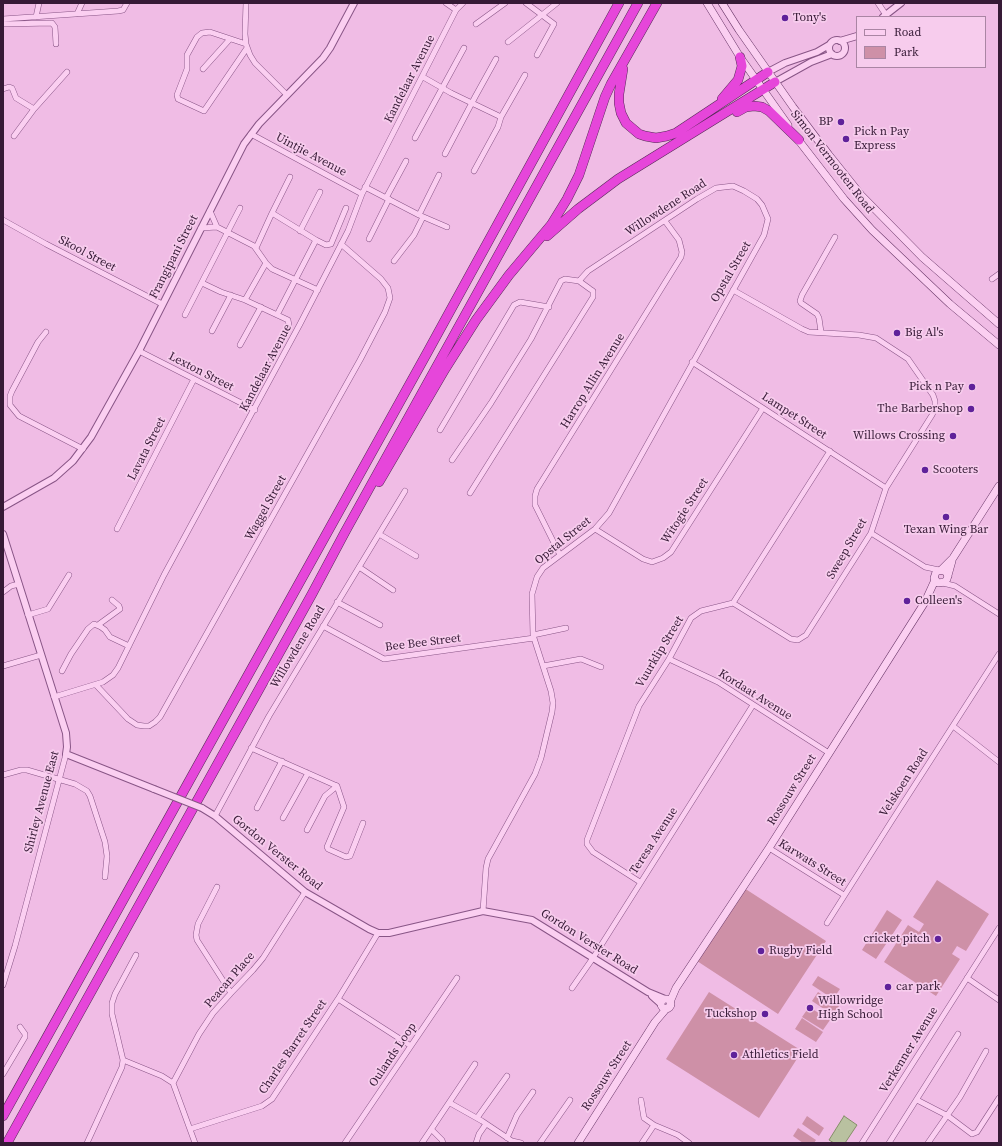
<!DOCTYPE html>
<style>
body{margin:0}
#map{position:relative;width:1002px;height:1146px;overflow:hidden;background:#f0bce5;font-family:"Source Serif 4",serif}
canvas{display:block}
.frame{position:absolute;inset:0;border:4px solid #361a36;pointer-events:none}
.legend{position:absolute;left:856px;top:16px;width:130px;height:52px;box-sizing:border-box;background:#f7cced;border:1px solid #aa85a4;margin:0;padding:5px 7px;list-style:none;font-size:12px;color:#361a36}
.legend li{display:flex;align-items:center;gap:8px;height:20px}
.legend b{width:20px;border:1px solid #aa85a4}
</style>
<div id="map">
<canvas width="1002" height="1146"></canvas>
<div class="frame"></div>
<ul class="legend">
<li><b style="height:5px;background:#fbcff1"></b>Road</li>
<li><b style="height:11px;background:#ce90a7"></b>Park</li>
</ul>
</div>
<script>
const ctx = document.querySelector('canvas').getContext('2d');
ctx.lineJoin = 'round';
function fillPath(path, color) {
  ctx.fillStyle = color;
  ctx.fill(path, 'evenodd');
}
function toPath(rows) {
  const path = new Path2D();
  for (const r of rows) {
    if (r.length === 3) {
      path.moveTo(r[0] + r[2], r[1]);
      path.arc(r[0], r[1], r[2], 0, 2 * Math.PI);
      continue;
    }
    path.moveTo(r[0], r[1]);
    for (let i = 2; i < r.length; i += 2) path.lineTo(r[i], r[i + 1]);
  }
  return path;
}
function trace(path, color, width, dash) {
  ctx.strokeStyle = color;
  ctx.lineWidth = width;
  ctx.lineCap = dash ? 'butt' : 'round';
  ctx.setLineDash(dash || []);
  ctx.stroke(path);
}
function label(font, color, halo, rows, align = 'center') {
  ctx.font = font + ' "Source Serif 4",serif';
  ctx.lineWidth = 3.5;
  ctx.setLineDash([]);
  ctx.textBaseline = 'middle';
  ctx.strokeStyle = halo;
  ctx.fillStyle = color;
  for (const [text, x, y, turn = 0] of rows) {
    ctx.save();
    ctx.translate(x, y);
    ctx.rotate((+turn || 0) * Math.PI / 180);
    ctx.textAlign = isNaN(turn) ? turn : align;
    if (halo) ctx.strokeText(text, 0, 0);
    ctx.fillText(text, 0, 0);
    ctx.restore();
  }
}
fillPath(toPath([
 [937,880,989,914,966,951,957,946,952,954,960,959,936,996,884,962,908,925,919,932,924,924,913,917],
 [744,888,826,941,778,1014,697,961],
 [887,910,902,920,876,959,862,950],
 [818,976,840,989,833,999,812,985],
 [709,992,802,1051,759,1118,666,1059],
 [818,992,839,1006,833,1015,812,1001],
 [809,1007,830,1020,823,1030,802,1017],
 [802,1018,823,1032,816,1042,795,1029],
 [807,1116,824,1128,819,1136,802,1124],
 [798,1128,816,1140,814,1143,803,1143,793,1136]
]), '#ce90a7');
const water = toPath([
 [844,1116,857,1125,845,1143,834,1143,829,1140,844,1116]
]);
fillPath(water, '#b9c1a0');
trace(water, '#848e67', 1);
const minor = toPath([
 [246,3,245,34,246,44,250,55,255,63,287,95],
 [446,3,456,10],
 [526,3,554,24,537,55],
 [878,3,886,15],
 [77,14,82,3],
 [36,17,39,3],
 [3,19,118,11,123,10,127,3],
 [3,24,52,23,55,27,56,44],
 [476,24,505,3],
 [508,42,557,3],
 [246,44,210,32,202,33,197,37,187,55,187,69,177,95,178,99,204,111,247,48],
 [203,69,230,39],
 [423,77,451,93,501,117,525,75],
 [3,89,9,87,12,88,16,98,34,109,14,136],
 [34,109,67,72],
 [251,134,362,194],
 [415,138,464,48],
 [445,154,475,97,496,59],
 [474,171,498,127,501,117],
 [290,177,272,213,316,240],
 [365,187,419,215,447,227],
 [386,198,406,161],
 [210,211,217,227],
 [419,215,439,175],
 [3,220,46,244,162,304],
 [201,228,217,227,254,246,266,263,272,269,318,290],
 [300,231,320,192],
 [369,239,389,199],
 [256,248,272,213],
 [394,261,414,235,423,217],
 [992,279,999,274],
 [202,283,221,292,245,300,288,320,289,325,271,360],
 [733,290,802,329,809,332,859,335,876,338,908,359,933,395,935,401,935,408,932,415,886,488,871,533,806,635,798,640,791,639,733,603],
 [245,300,266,263],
 [185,315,240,208],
 [277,315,316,240,326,245,331,244,346,208],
 [212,331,231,295],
 [46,332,38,342,12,391,10,396,10,405,19,416,83,449],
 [821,332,819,318,817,314,801,303,800,301,802,295,835,237],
 [240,345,261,307],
 [139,351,255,410],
 [692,362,886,488],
 [440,430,514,305,520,302,549,307],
 [452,460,491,403,531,339,561,281,565,279,579,281,590,289,593,291,593,297,470,493],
 [117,529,194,379],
 [595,529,643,559,652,562,663,558,671,552,763,408],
 [871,533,925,567,939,570],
 [379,534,416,556],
 [560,555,535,505,535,496,537,489,681,257,682,252,679,240,665,221],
 [359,567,393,590],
 [943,583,955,586,999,614],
 [3,592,11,586,19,584],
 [337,602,380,625],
 [28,615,48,609,69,575],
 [98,625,120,609,119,606,112,600],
 [323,626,384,659,534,638],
 [533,635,566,628],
 [669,659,718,682,829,753],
 [3,666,41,655],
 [543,666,581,659,601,667],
 [62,671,71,654,88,629,94,624,101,627,105,630,110,637,129,646],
 [96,685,128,719,137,725,144,726,149,726,155,722,160,717,309,451,360,360,385,312,390,298,388,288,381,279,341,244],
 [54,697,103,682,113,675,118,668,164,575,300,324,348,231,362,194,456,10,463,3],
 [953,726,999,762],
 [251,748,337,786,344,807,327,847,328,849,346,857,350,856,363,823],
 [3,775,21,770,27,770,75,784,87,791,90,796,105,842,107,856,105,877],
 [257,808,282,761],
 [215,816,269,716,405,491],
 [283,818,308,773],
 [307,830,325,796,337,786],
 [769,848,844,895],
 [640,882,593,852,587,844,587,840,639,706,669,659,691,618,701,611,733,603,830,451],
 [217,887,198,924,196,935,197,940,231,993],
 [483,911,486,868,488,859,535,774,541,758,552,712,553,703,551,691,533,635,532,594,537,577,543,568,595,529,609,513,764,235,768,219,762,205,757,199,744,191,733,186,716,188,697,199,588,271,579,281],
 [827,923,891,822,999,654],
 [967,978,999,1000],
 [3,985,15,946,66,754],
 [572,988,593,958,753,705],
 [338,999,411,1046],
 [123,1060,162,1076,173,1083],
 [3,1074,25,1037,25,1034,20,1027],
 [173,1083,199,1034,213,1013,231,993,253,970,263,958,305,892],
 [173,1083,195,1143],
 [641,1100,644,1118,654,1125,678,1135,689,1143],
 [917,1100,948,1116,972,1134,977,1132,999,1098],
 [450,1103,482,1121,512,1141,512,1143],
 [477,1118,507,1076],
 [190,1129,262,1106,272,1099,338,999,378,933],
 [432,1130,442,1140,443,1143],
 [507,1138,517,1115,533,1092],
 [512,1141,521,1143],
 [87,1143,122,1067,123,1060,112,1014,112,1003,115,994,136,955],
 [345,1143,457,978],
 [422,1143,475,1064],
 [476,1143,479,1134,486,1124],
 [540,1143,570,1100],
 [642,1143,654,1125],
 [862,1143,999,928],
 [889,1143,958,1034],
 [928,1143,960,1097,986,1051]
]);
const tertiary = toPath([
 [883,17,901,3],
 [837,48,8],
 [840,41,857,36],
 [768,72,785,63,817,52,829,45],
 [775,82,811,62,832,54],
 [3,507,54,478,73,461,91,437,139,351,244,144,259,124,323,58,330,48,354,3],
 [3,534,66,733,67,747,66,754,154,789],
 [202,808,215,816,305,892,369,929,378,933,389,933,483,911,532,920,648,992,665,999],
 [652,996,661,1004]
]);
const secondary = toPath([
 [707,3,740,57,788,125],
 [722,3,739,30,793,107,829,155,861,195,922,257,999,324],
 [796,137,844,199,872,230,950,304,999,345],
 [941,570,953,558,999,486],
 [948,576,946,572,941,570,936,572,934,578,938,583,945,582,947,579,952,561],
 [666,1004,5],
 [670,1002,676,988,769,848,925,602,935,580],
 [578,1143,655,1022,667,1008]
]);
const motorway = toPath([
 [623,69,619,94,619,103,621,113,626,123,639,134,645,136,656,138,667,136,676,133,768,72],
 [722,99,738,80,742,66,740,57],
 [737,112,746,107,754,106,762,107,769,111,799,140],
 [547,236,578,209,618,179,775,82],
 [379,482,445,369,476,320,509,275,551,225,567,199,579,175,605,97,611,84,657,3],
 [3,1116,427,353,619,3],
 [7,1143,312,594,345,532,638,3]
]);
trace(minor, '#885586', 6);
trace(tertiary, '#885586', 8);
trace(secondary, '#6a3869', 8);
trace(motorway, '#542a55', 10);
trace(minor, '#fbcff1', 5);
trace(tertiary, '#fbcff1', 6);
trace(secondary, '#fbcff1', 7);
trace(motorway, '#e646da', 9);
const tertiaryBridge = toPath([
 [154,789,202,808]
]);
trace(tertiaryBridge, '#885586', 8, []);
trace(tertiaryBridge, '#fbcff1', 6);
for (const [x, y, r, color] of [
 [785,18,4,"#5f219a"],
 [841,122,4,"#5f219a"],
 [846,139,4,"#5f219a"],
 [897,333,4,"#5f219a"],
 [972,387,4,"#5f219a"],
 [971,409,4,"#5f219a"],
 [953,436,4,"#5f219a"],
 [925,470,4,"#5f219a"],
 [946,517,4,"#5f219a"],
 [907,601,4,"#5f219a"],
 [938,939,4,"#5f219a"],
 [761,951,4,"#5f219a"],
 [888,987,4,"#5f219a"],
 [810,1008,4,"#5f219a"],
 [765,1014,4,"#5f219a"],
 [734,1055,4,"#5f219a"]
]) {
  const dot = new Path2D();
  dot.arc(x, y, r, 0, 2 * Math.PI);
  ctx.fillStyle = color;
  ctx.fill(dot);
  trace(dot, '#f7cced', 1.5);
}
label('12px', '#361a36', '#f7cced', [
 ["Tony's",793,18],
 ["BP",833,122,"right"],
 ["Pick n Pay",854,132],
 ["Express",854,146],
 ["Big Al's",905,333],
 ["Pick n Pay",964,387,"right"],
 ["The Barbershop",963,409,"right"],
 ["Willows Crossing",945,436,"right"],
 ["Scooters",933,470],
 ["Texan Wing Bar",946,530,"center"],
 ["Colleen's",915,601],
 ["cricket pitch",930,939,"right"],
 ["Rugby Field",769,951],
 ["car park",896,987],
 ["Willowridge",818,1001],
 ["High School",818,1015],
 ["Tuckshop",757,1014,"right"],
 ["Athletics Field",742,1055]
], 'left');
label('12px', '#361a36', '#f7cced', [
 ["Kandelaar Avenue",410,79,-63],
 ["Uintjie Avenue",311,155,28],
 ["Simon Vermooten Road",832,162,52],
 ["Willowdene Road",666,208,-33],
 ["Skool Street",87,254,28],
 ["Frangipani Street",174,257,-63],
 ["Opstal Street",731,272,-60],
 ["Kandelaar Avenue",266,368,-62],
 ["Lexton Street",201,372,27],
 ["Harrop Allin Avenue",593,381,-58],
 ["Lampet Street",794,416,33],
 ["Lavata Street",147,449,-63],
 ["Waggel Street",266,508,-61],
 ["Witogie Street",685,511,-57],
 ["Opstal Street",563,541,-39],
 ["Sweep Street",847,549,-60],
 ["Bee Bee Street",423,643,-7],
 ["Willowdene Road",298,647,-59],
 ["Vuurklip Street",660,652,-59],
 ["Kordaat Avenue",755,695,32],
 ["Velskoen Road",904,783,-57],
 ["Rossouw Street",792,790,-58],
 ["Shirley Avenue East",42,802,-75],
 ["Teresa Avenue",654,841,-57],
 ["Gordon Verster Road",277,853,39],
 ["Karwats Street",812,863,32],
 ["Gordon Verster Road",589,942,32],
 ["Peacan Place",230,980,-49],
 ["Charles Barret Street",293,1047,-56],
 ["Verkenner Avenue",909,1050,-58],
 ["Oulands Loop",393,1055,-56],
 ["Rossouw Street",607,1076,-57]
]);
</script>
